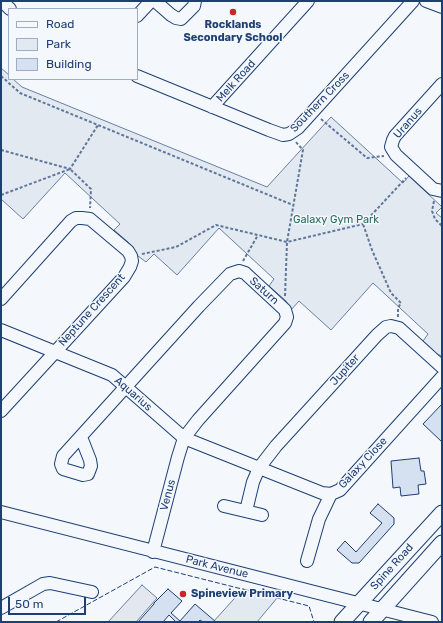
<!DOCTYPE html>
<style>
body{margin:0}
#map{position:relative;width:443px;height:623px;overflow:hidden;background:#f4f7fb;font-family:Rubik,sans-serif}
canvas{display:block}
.frame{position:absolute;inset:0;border:2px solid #1d3f73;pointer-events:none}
.legend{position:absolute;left:8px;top:8px;width:130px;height:72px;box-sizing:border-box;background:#f4f7fb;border:1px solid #9eadc5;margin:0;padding:5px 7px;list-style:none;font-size:12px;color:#1d3f73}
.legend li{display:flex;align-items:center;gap:8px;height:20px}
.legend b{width:20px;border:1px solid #9eadc5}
.scale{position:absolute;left:8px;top:597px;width:78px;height:18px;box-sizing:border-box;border:2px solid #1d3f73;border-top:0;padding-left:5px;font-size:12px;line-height:14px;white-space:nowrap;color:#1d3f73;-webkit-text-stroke:3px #f4f7fb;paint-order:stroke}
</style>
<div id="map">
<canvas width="443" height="623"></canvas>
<div class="frame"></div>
<ul class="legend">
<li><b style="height:5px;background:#f4f7fb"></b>Road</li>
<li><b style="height:11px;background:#e3e9f0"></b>Park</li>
<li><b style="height:11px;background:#d5e0f0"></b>Building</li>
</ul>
<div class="scale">50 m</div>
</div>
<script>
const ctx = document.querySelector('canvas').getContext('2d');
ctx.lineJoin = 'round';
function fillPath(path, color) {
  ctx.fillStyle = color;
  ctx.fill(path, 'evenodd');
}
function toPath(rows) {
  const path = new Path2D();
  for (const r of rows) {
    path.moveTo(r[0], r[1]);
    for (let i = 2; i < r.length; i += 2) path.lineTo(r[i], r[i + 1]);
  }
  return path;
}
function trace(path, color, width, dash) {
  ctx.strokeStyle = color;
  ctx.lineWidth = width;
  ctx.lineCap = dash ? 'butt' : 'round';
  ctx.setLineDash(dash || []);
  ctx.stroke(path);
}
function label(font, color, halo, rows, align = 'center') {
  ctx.font = font + ' Rubik,sans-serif';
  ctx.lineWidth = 3;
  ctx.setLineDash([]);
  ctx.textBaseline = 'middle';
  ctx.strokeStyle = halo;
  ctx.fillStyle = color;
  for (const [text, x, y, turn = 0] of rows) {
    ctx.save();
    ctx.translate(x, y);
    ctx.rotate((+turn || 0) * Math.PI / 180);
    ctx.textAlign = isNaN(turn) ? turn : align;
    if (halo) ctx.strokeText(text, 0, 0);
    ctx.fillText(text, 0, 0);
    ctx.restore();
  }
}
const green = toPath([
 [1,68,9,75,9,79,13,79,22,87,267,187,331,117,403,183,409,176,442,207,436,213,442,218,442,356,437,354,423,341,428,334,373,283,331,330,299,301,291,310,286,301,269,286,274,279,219,228,177,275,154,254,146,262,138,256,128,242,114,230,120,224,65,173,23,219,1,199,1,68],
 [243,589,277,598,257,622,216,622,214,621,243,589]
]);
fillPath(green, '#e3e9f0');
trace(green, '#687fa3', 1);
const parking = toPath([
 [142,585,157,598,136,622,108,622,142,585]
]);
fillPath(parking, '#e3e8f0');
trace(parking, '#687fa3', 1);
const building = toPath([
 [442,404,442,442,423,424,442,404],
 [419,458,421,471,424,471,426,484,418,485,419,494,401,496,400,487,393,488,391,461,419,458],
 [378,504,394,518,394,524,359,563,352,563,337,550,345,541,356,552,382,523,370,513,378,504],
 [168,589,182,601,171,613,180,621,195,604,216,622,203,622,200,620,198,622,176,622,169,615,163,622,138,622,154,604,154,603,168,589]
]);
fillPath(building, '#d5e0f0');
trace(building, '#1d3f73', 1);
const minor = toPath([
 [2,1,10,9],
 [155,1,171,15,176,18,181,19,194,6,195,1],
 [426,1,442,7],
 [137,16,151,1],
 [137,76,269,130,283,135,289,134,298,128,413,1],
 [442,84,395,136,393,140,391,147,396,155,433,189,442,191],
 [212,107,308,1],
 [1,299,71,221,76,218,82,218,90,219,128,251,131,256,132,261,130,267,124,277,1,411],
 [1,330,112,375,184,438,322,493,331,494],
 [81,437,90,460,91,466,88,474,83,475,63,469,61,464,63,456,199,306,230,274,239,271,245,273,285,310,287,317,285,323,198,420,184,438,178,457,153,552],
 [224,506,262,515],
 [246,511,253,482,259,468,276,446,377,335,386,327,391,326,399,328,442,367],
 [1,512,432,622],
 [307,561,319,519,331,494,340,490,442,377],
 [1,608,43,584,50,583,92,592]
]);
const major = toPath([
 [342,622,442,513],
 [371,622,442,543]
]);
trace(minor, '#1d3f73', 14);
trace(major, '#1d3f73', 17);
trace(toPath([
 [1,76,20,93,293,205],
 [321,119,367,158,384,156],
 [1,150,70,169,98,125],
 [1,195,70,169,91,189,90,208],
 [434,201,432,211,435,219,442,226],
 [142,254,176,247,216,225,287,242,363,224],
 [243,261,258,235],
 [285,296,287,242,303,150,296,142],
 [398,317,398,308,401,303,391,293,372,250,363,224,406,178]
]), '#5e769c', 2, [3, 2]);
trace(minor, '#f4f7fb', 12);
trace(major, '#f4f7fb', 15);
trace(toPath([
 [56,622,155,567,309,606,314,622]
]), '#1d3f73', 1, [5, 2]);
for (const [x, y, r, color] of [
 [233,12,4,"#c62828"],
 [183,594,4,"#c62828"]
]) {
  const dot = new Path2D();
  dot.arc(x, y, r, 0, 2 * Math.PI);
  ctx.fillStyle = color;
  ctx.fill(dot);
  trace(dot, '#f4f7fb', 1.5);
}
label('bold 11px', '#1d3f73', '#f4f7fb', [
 ["Rocklands",233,25],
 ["Secondary School",233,38],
 ["Spineview Primary",191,594,"left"]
]);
label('11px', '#1d3f73', '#f4f7fb', [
 ["Melk Road",236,81,-48],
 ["Southern Cross",320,102,-46],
 ["Uranus",408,123,-49],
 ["Saturn",264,291,42],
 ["Neptune Crescent",92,310,-48],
 ["Jupiter",345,370,-48],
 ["Aquarius",133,394,41],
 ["Galaxy Close",363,463,-47],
 ["Venus",168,495,-75],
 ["Park Avenue",217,567,14],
 ["Spine Road",392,567,-48]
]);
label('11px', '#2c6c60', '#f4f7fb', [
 ["Galaxy Gym Park",336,220]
]);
</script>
